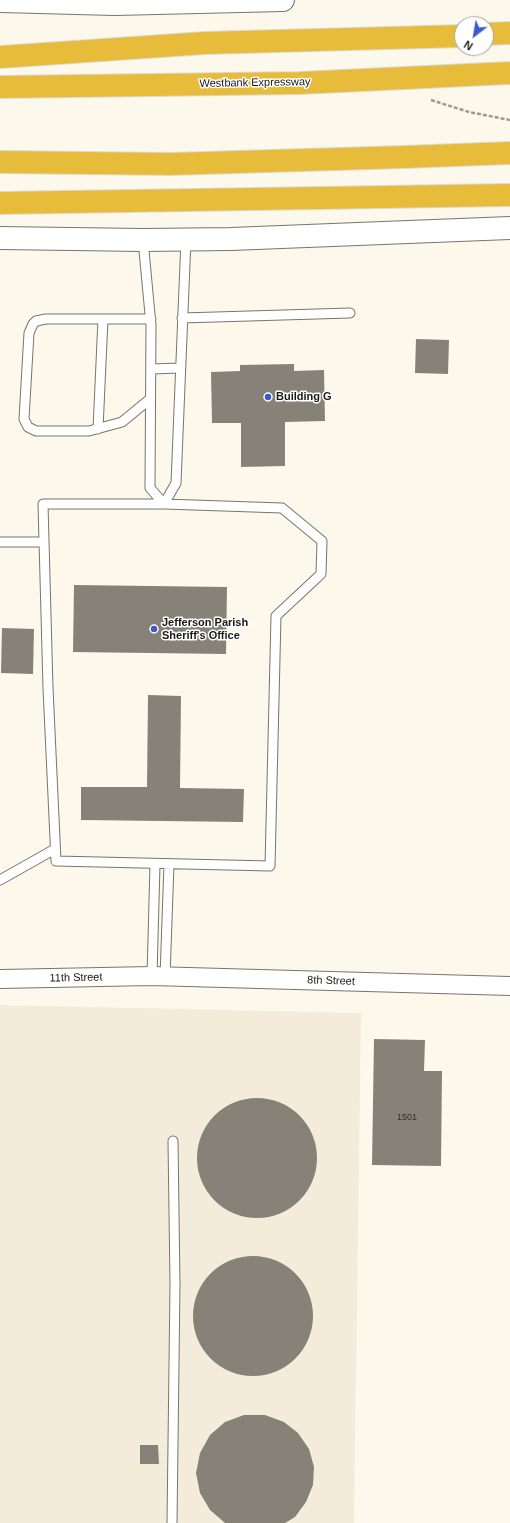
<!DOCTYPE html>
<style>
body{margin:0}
#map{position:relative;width:510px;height:1523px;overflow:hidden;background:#fdf8ec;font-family:Helvetica,sans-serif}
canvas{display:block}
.north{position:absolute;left:454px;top:16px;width:40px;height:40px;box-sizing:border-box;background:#fff;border:1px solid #a3a3a1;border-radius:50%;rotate:211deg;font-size:11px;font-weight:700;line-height:16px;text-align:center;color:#1a1814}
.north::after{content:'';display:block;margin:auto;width:14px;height:18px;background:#3d59cb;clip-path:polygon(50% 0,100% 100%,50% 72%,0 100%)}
</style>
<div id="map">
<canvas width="510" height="1523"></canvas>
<div class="north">N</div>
</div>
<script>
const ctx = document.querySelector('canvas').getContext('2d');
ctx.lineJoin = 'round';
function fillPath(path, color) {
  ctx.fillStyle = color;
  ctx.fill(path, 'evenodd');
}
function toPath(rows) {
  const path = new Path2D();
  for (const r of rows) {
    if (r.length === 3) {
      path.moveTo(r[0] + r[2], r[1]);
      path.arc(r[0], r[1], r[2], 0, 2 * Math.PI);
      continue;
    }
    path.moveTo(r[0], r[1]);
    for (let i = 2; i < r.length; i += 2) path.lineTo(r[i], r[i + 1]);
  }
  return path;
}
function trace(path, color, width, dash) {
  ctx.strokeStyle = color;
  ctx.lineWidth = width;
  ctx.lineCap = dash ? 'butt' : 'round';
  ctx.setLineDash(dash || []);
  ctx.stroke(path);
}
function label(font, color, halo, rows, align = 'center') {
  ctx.font = font + ' Helvetica,sans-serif';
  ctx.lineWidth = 3;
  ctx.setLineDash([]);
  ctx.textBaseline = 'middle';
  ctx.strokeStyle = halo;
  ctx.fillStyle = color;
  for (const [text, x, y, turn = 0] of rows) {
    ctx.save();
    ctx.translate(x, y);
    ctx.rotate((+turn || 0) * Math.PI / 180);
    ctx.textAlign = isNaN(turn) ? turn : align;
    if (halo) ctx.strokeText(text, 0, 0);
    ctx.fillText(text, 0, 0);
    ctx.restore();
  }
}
fillPath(toPath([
 [0,1005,361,1013,354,1523,0,1523]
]), '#f4ecda');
fillPath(toPath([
 [416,339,449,340,448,374,415,373],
 [294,364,294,371,324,370,325,421,285,422,285,466,241,467,241,423,212,423,211,372,240,371,240,365],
 [74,585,227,587,226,654,73,652],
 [2,628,34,629,33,674,1,673],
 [148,695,181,696,180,788,244,789,243,822,81,820,81,787,147,787],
 [374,1039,425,1040,424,1071,442,1071,441,1166,372,1165],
 [257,1158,60],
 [253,1316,60],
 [244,1415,265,1415,284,1422,298,1433,309,1449,314,1467,313,1485,306,1502,295,1517,285,1523,225,1523,210,1510,200,1493,196,1473,200,1453,210,1435,225,1422],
 [140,1445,158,1445,159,1464,140,1464]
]), '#868277');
const service = toPath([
 [143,240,151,325,150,488,164,504,282,508,322,541,321,574,276,616,270,866,56,861,48,688,43,504,164,504],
 [182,318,350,313],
 [151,369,180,368],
 [150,399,122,422,89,431,36,431,28,427,24,419,29,333,33,324,36,321,46,319,151,319],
 [98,429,103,319],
 [164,504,176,483,186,239],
 [0,542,44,542],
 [0,880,55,849],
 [152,976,155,864],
 [165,977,169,864],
 [172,1523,175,1284,173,1141]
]);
const minor = toPath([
 [0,979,152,976,510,986]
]);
const secondary = toPath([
 [0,1,115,4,283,0],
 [0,238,143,240,231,239,510,228]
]);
const motorway = toPath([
 [486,34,510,33],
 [0,57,205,43,462,36],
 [0,162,171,164,404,157,510,153],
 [0,203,510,195]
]);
trace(service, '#79756a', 11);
trace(minor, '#79756a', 20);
trace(secondary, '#79756a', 24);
trace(motorway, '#dadad9', 24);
trace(toPath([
 [431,100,469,112,510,120]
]), '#9e9a91', 2.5, [4, 2]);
trace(service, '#fff', 9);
trace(minor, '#fff', 18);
trace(secondary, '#fff', 22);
trace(motorway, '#e8bc3b', 22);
const motorwayBridge = toPath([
 [0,87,300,83,510,73]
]);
trace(motorwayBridge, '#dadad9', 24, []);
trace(motorwayBridge, '#e8bc3b', 22);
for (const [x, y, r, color] of [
 [268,397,4,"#3d59cb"],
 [154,629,4,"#3d59cb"]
]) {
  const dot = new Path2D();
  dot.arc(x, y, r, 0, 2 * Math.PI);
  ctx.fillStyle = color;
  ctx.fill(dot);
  trace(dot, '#fff', 1.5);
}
label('9px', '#35322d', null, [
 ["1501",407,1118]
]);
label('11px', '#1a1814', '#fff', [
 ["Westbank Expressway",255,83,-1],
 ["11th Street",76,978,-1],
 ["8th Street",331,981,2]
]);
label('bold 11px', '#1a1814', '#fff', [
 ["Building G",276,397],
 ["Jefferson Parish",162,623],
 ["Sheriff's Office",162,636]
], 'left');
</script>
